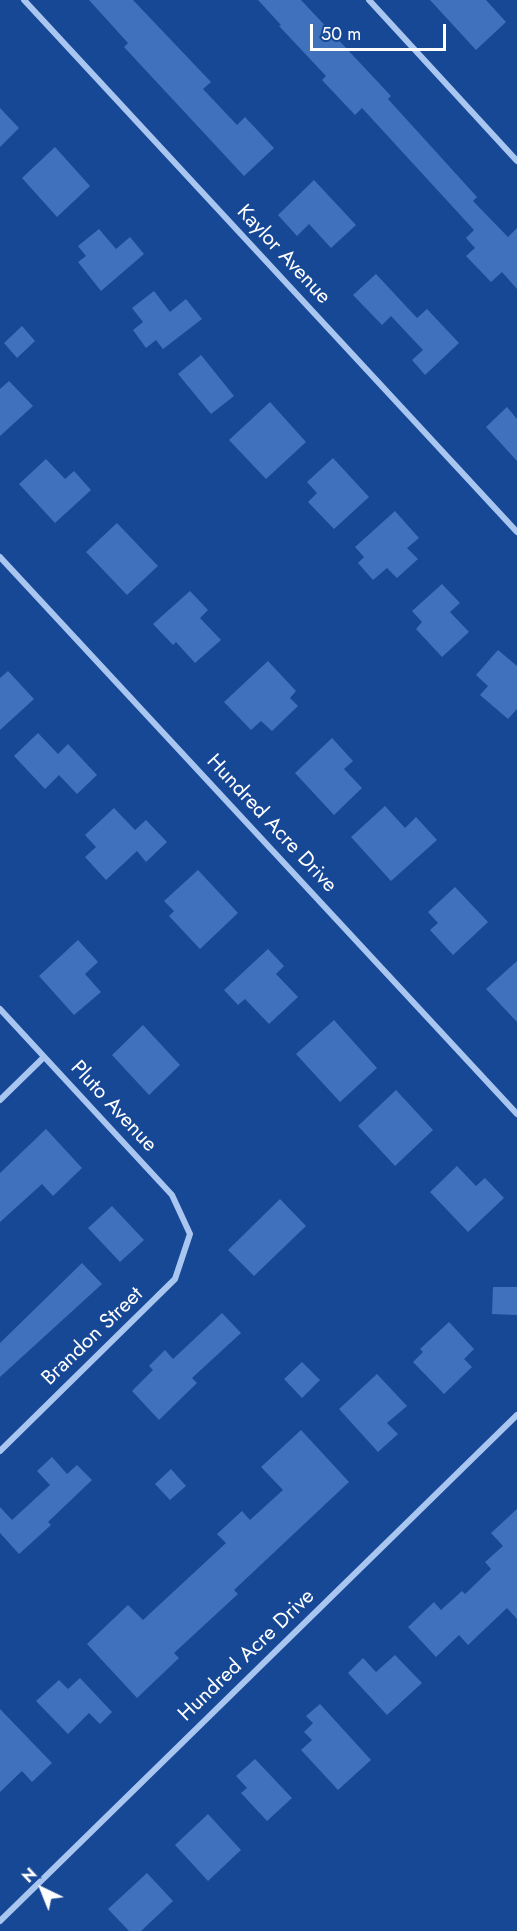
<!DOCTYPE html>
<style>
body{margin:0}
#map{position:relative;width:517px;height:1931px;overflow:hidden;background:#174896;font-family:Jost,sans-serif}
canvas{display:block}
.north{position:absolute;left:12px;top:1859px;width:60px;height:60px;-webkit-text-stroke:4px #174896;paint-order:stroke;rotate:317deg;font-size:16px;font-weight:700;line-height:24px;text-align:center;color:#fff}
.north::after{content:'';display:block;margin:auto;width:21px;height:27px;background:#fff;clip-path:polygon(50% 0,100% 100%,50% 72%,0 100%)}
.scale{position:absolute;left:310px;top:24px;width:136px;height:27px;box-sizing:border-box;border:3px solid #fff;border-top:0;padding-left:8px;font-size:18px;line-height:21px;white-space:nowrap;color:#fff;-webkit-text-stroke:4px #174896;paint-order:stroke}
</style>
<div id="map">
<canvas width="517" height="1931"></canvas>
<div class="north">N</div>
<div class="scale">50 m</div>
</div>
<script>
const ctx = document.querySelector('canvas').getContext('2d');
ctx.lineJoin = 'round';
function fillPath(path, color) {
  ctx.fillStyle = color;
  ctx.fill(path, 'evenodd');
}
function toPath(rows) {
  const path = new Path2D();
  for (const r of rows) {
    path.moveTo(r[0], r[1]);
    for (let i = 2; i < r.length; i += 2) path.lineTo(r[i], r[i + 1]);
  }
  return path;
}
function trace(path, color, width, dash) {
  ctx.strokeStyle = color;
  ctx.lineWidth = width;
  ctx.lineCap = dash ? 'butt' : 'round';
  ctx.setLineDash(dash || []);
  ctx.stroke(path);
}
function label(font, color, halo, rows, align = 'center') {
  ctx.font = font + ' Jost,sans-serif';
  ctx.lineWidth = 4.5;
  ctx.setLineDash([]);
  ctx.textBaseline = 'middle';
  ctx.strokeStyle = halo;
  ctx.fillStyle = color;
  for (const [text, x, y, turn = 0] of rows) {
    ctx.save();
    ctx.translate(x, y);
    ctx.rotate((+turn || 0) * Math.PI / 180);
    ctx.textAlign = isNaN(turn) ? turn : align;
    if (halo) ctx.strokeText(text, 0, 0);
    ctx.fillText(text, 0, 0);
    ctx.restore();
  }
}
fillPath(toPath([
 [89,0,133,0,211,82,203,89,237,125,245,117,274,148,244,176,124,47,128,43],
 [258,0,301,0,391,96,388,99,477,197,473,201,508,237,517,228,517,289,502,272,491,282,466,256,475,248,466,238,474,230,362,108,355,115,322,80,326,76,279,26,281,25],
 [430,0,486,0,506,22,476,50],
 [0,108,19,128,0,147],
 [55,147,90,186,57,217,22,178],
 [314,180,356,225,331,248,309,224,297,236,278,215],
 [99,229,116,249,130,237,144,254,101,291,78,262,86,256,78,246],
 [376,274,417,318,427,309,459,343,425,375,412,360,423,350,391,316,382,325,353,295],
 [154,291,170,312,186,299,202,319,163,349,156,340,146,348,133,330,143,322,132,308],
 [22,326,35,341,17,358,4,343],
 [201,355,234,396,211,414,178,374],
 [9,381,33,406,0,436,0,389],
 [270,402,306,442,266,479,229,440],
 [507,407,517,419,517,461,486,427],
 [333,458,369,497,334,529,308,502,317,493,307,482],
 [46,459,65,479,74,471,91,490,55,523,19,484],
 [395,511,419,538,407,548,418,559,397,578,387,568,373,580,358,563,364,557,355,547],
 [117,523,158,566,127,595,86,552],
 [442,584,460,603,450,612,469,632,442,657,416,629,422,622,412,611],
 [190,591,208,610,200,618,221,640,195,663,176,642,173,645,153,624],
 [498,650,517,666,517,709,508,719,480,695,488,686,476,675],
 [268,661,296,691,290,698,298,706,272,731,261,721,251,730,224,702],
 [8,671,34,699,0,730,0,678],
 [38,733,58,754,68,744,97,775,77,794,59,775,45,789,14,756],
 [332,738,353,761,344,769,362,788,334,815,295,773],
 [385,806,405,828,416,817,437,840,391,881,351,837],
 [114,808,135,830,146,820,167,842,146,862,137,851,106,880,85,857,96,847,85,835],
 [198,870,238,913,200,949,169,916,174,911,164,901],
 [455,887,488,922,453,955,430,930,438,923,428,912],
 [78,940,98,962,85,974,101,992,74,1015,39,976],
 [268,949,284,966,276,974,298,997,269,1024,245,999,238,1005,224,990],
 [517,961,517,1022,486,989],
 [334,1020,377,1068,340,1102,296,1054],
 [143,1025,180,1065,149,1095,112,1055],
 [396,1090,433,1130,395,1166,358,1126],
 [46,1129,82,1168,53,1196,42,1184,0,1222,0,1173],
 [457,1166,476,1186,485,1178,504,1198,468,1232,430,1192],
 [280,1199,306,1226,254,1276,228,1250],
 [112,1206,144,1240,120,1262,88,1228],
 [82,1263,102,1284,0,1377,0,1343],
 [493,1287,517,1287,517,1315,492,1314],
 [222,1313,241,1333,192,1378,197,1383,159,1420,132,1391,153,1370,149,1366,165,1350,173,1359],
 [449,1322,474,1349,464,1359,472,1367,444,1394,413,1362,423,1352,420,1349],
 [302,1362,320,1380,302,1398,284,1379],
 [377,1374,407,1406,387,1423,398,1434,378,1452,339,1409],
 [301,1430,349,1482,234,1590,238,1594,174,1653,179,1658,137,1698,87,1644,128,1605,143,1620,226,1543,217,1534,242,1511,250,1520,283,1490,261,1467],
 [52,1457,67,1474,77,1465,92,1480,48,1522,51,1525,19,1554,0,1533,0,1507,12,1520,50,1485,37,1471],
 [171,1469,186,1486,170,1500,155,1484],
 [517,1509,517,1619,507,1608,468,1645,459,1635,436,1657,408,1627,434,1602,441,1610,462,1591,465,1594,491,1569,485,1562,503,1546,491,1533],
 [395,1655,422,1683,387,1715,348,1673,363,1658,376,1672],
 [80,1678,112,1712,100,1724,89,1713,68,1734,36,1701,59,1680,68,1689],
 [320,1704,371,1760,338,1790,301,1750,312,1740,304,1732,313,1723,306,1716],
 [0,1709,52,1763,32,1782,22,1771,0,1792],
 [255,1759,292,1798,267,1821,241,1793,247,1788,236,1776],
 [208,1814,241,1850,208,1881,175,1845],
 [147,1873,173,1901,141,1931,129,1931,108,1909]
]), '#4071bd');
trace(toPath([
 [24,0,517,532],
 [369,0,517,161],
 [0,557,517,1114],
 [0,1009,172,1195,190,1234,175,1279,0,1451],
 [0,1100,44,1057],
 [0,1921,517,1415]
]), '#a9c6f1', 6);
label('21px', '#fff', '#174896', [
 ["Kaylor Avenue",283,255,47],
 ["Hundred Acre Drive",271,824,47],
 ["Pluto Avenue",113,1107,47],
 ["Brandon Street",93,1337,-44],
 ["Hundred Acre Drive",247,1656,-44]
]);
</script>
